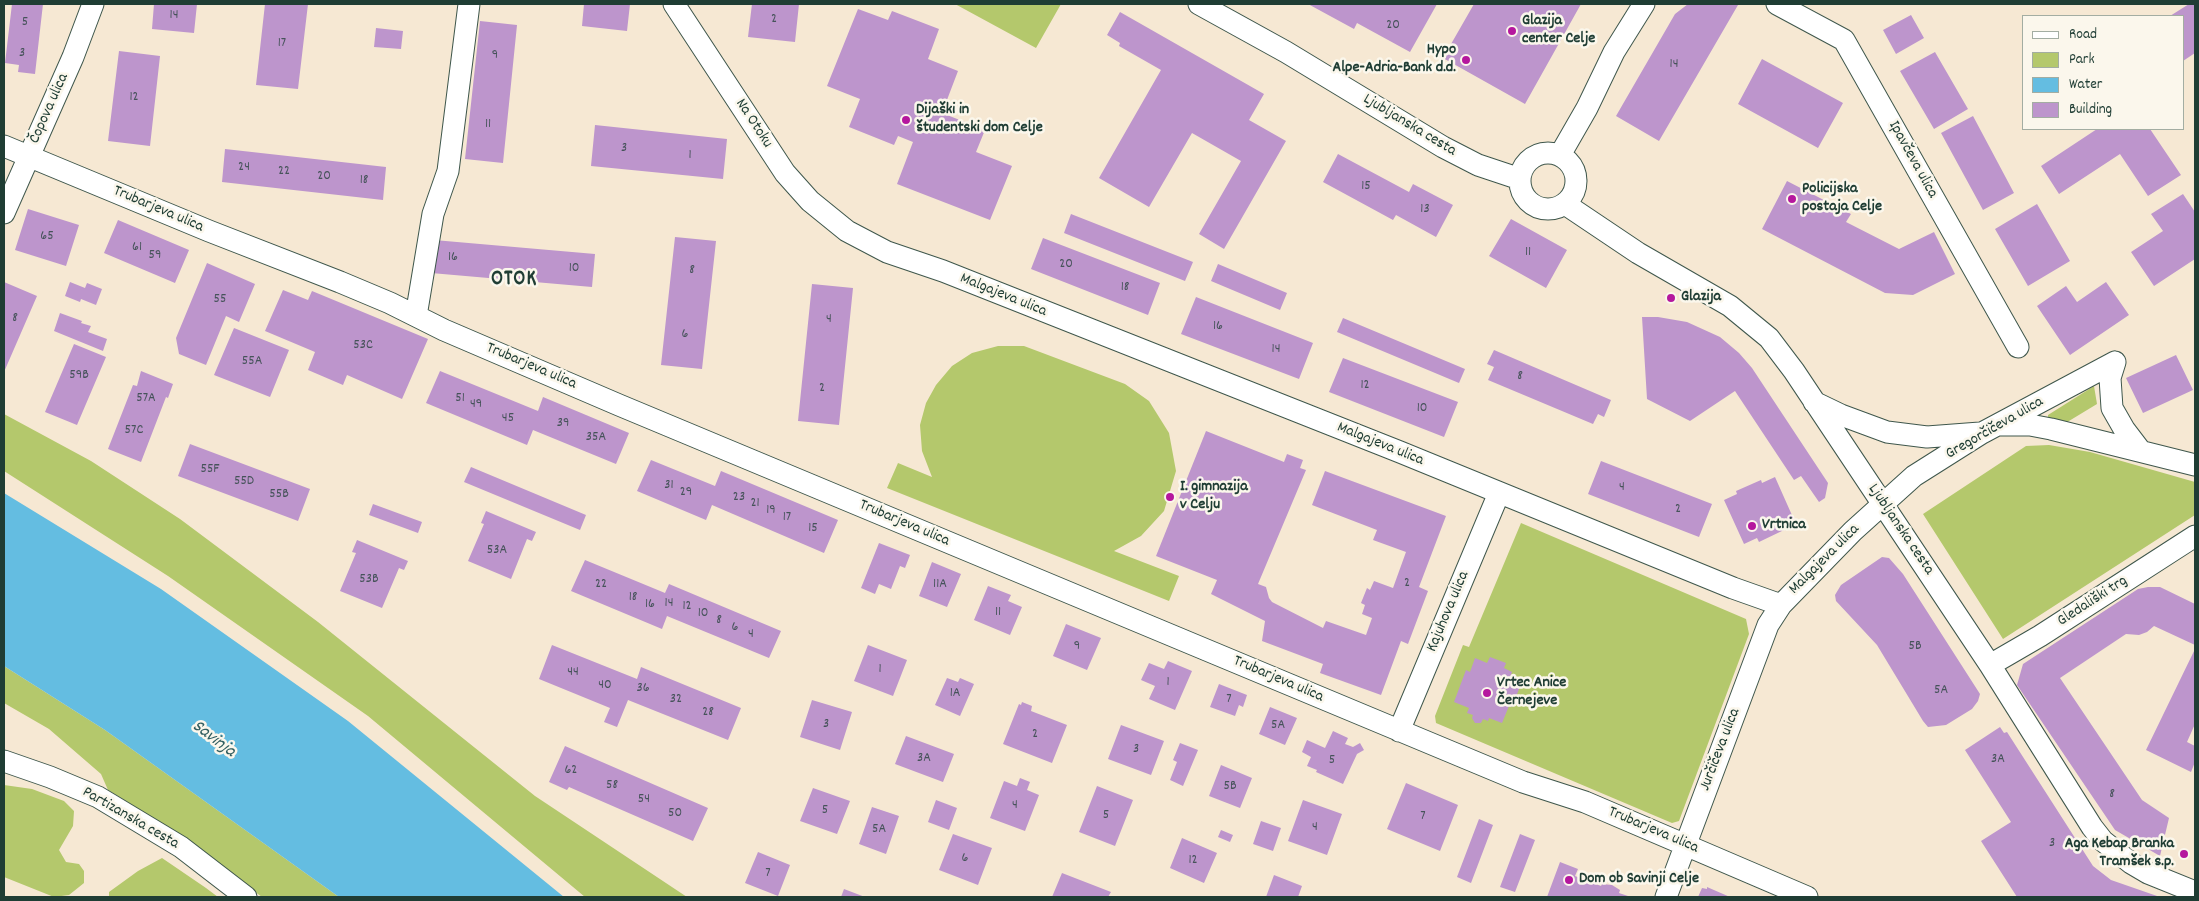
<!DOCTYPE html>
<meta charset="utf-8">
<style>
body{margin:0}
#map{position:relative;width:2199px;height:901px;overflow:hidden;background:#f6e8d3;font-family:Dekko,sans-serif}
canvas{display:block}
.frame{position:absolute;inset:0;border:5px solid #1f3d34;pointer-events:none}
.legend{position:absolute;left:2022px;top:15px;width:162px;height:115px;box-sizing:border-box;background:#fbf7ec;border:1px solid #a3ada2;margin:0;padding:6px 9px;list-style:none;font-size:15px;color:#1f3d34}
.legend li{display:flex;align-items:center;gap:10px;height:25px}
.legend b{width:25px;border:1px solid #a3ada2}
</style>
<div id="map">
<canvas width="2199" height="901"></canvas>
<div class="frame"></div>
<ul class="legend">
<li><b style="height:6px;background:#fff"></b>Road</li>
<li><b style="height:14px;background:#b4c86c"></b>Park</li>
<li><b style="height:14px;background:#64bde1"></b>Water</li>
<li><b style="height:14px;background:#bd95cc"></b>Building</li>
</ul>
</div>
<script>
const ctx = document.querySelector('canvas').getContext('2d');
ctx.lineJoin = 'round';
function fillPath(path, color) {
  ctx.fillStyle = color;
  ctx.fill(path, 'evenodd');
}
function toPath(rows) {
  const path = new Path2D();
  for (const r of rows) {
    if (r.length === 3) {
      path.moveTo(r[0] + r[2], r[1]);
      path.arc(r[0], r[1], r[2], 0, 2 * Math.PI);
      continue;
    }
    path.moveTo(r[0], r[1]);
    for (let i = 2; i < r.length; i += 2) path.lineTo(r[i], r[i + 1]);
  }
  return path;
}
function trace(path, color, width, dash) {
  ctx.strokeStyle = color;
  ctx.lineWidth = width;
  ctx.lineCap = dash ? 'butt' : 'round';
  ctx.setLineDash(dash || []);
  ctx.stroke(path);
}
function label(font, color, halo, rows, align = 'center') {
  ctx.font = font + ' Dekko,sans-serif';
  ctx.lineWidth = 5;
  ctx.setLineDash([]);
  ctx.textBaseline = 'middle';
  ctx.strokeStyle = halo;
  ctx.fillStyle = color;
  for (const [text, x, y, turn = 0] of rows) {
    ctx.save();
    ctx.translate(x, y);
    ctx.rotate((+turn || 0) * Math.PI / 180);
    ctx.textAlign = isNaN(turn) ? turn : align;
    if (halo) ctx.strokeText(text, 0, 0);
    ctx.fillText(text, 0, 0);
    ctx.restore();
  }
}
fillPath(toPath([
 [955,4,1061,4,1036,48],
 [998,346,1024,346,1125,384,1149,401,1169,433,1176,471,1164,511,1141,536,1114,551,1179,576,1169,601,887,488,898,463,932,477,922,451,920,425,926,403,936,385,952,366,972,353],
 [2094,386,2097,404,2064,424,2048,419,2048,415],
 [4,414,91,461,180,519,318,622,535,796,687,897,585,897,368,716,168,576,4,471],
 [2049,445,2090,452,2195,482,2195,515,2003,639,1923,514,2026,446],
 [1521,523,1746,619,1749,634,1679,821,1672,823,1436,723,1435,716,1463,645,1469,647],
 [4,666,105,730,339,897,262,897,163,824,108,790,101,774,49,729,4,703],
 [4,785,32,789,64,801,74,811,73,826,59,850,66,862,79,864,84,871,84,883,69,895,54,897,4,877],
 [162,858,206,888,218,897,109,897,109,892,138,871]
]), '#b4c86c');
fillPath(toPath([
 [4,493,161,589,348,721,564,897,339,897,105,730,4,666]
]), '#64bde1');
fillPath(toPath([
 [12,4,43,4,35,74,18,72,19,65,5,63],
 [154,4,197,4,194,33,152,29],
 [265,4,308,4,298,89,256,85],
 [584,4,630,4,627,31,582,26],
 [752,4,799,4,795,42,748,37],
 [1308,4,1437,4,1410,52,1357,23,1354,29],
 [1474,4,1581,4,1525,104,1443,58],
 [1688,4,1738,5,1659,141,1616,116,1675,14],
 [2189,4,2195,4,2195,53,2183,61,2183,16,2170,16],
 [858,9,888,20,892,11,939,29,928,59,958,71,942,113,985,130,976,152,1012,166,990,220,897,184,913,142,898,136,894,145,849,127,860,99,827,86],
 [1120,12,1264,94,1249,120,1286,141,1224,249,1199,234,1241,161,1192,133,1149,207,1099,178,1161,70,1119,46,1120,43,1107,35],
 [1911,15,1924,38,1896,54,1883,30],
 [480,21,517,25,503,163,465,159],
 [376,28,403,31,401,49,374,47],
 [119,51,160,56,150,146,108,141],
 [1935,52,1968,109,1934,129,1900,71],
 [1762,59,1843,103,1818,148,1738,104],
 [1973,116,2014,193,1983,210,1941,133],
 [595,125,727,139,723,179,591,166],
 [2097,129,2150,129,2181,175,2148,196,2120,154,2059,194,2041,166],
 [225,149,386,167,383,200,222,182],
 [1338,154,1409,192,1413,184,1453,205,1436,237,1396,215,1393,220,1323,182],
 [1787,181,1851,214,1846,222,1899,249,1934,232,1955,274,1913,295,1885,293,1762,229],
 [2183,194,2195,212,2195,259,2154,286,2131,252,2163,231,2151,214],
 [2037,204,2070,261,2028,286,1995,229],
 [28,209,79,225,66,266,15,250],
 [1071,214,1193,262,1185,281,1064,233],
 [1511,219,1567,250,1546,288,1489,256],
 [118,220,189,250,175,283,104,253],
 [675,237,716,241,702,369,661,365],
 [1043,238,1160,283,1148,315,1031,269],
 [434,240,595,254,592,287,431,273],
 [207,263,255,284,239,322,226,316,206,365,179,354,176,338],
 [1218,264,1287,293,1280,310,1211,281],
 [4,282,37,296,4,372],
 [70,282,85,288,87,283,102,289,96,305,81,299,80,302,65,296],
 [2106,282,2129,315,2070,355,2037,306,2066,286,2077,302],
 [812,284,853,288,839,425,798,421],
 [283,290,308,300,312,291,428,339,402,399,347,375,343,385,308,370,315,352,265,331],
 [1196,297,1313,343,1299,379,1181,334],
 [60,313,82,321,81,323,91,326,88,332,107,339,103,351,54,331],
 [1642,317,1658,317,1687,322,1720,337,1739,353,1752,368,1828,483,1825,498,1819,502,1801,476,1794,480,1735,391,1690,421,1647,399],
 [1343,318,1465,369,1459,383,1337,332],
 [234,328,289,350,270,397,214,375],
 [74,344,106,357,77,425,45,412],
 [1494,350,1611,400,1604,417,1598,414,1593,424,1488,380,1494,367,1487,364],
 [2176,355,2193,390,2143,413,2126,378],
 [1343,358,1458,402,1444,437,1329,392],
 [141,371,173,384,168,398,166,397,141,462,108,449,133,385,137,386],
 [440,371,538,411,543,397,629,433,616,464,533,430,527,445,426,403],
 [1206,431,1284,462,1287,454,1303,460,1300,468,1306,470,1258,584,1266,587,1269,598,1272,602,1323,628,1326,621,1366,635,1372,618,1362,614,1365,605,1361,603,1367,588,1370,590,1374,581,1393,588,1406,552,1373,540,1377,530,1312,505,1325,471,1446,516,1419,587,1428,591,1408,644,1401,641,1381,695,1320,673,1323,664,1262,641,1265,621,1211,594,1217,580,1156,556],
 [190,444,310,489,298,521,178,476],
 [651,460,715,486,721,471,838,520,824,553,712,505,706,520,637,491],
 [1601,461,1712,504,1699,537,1588,494],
 [471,467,586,515,580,530,464,482],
 [1775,477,1795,522,1783,527,1784,530,1759,542,1757,538,1744,544,1724,500,1737,494,1736,491,1761,480,1762,483],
 [373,504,422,522,418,533,369,515],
 [486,511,536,532,532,541,527,539,511,579,468,561,484,524,481,523],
 [357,540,408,561,404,570,399,568,382,608,340,591,356,553,352,552],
 [879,543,910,555,905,568,900,566,891,589,879,584,875,594,861,588],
 [1882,557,1889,558,1903,574,1980,694,1978,701,1972,709,1946,725,1928,727,1923,721,1877,645,1836,601,1835,595,1841,585],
 [585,560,665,593,669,584,781,631,769,658,667,616,662,629,571,591],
 [932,562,961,574,947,607,919,596],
 [988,586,1011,595,1008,601,1022,607,1010,635,974,620],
 [2148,587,2160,587,2195,604,2195,645,2154,626,2147,632,2139,635,2126,634,2060,678,2142,800,2169,818,2160,856,2115,830,2017,685,2023,664,2138,589],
 [1066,624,1101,638,1087,670,1053,656],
 [552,645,637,679,641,667,741,708,728,740,628,700,617,727,604,722,610,708,539,679],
 [868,645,907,660,893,696,854,681],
 [2195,649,2195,724,2187,742,2195,746,2195,762,2191,772,2146,750],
 [1490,657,1506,663,1504,668,1512,672,1509,680,1521,684,1512,707,1509,706,1502,723,1489,718,1488,721,1483,719,1481,723,1475,723,1472,718,1473,715,1467,713,1469,708,1454,702,1466,670,1470,672,1475,658,1487,663],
 [1168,661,1192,671,1175,710,1149,699,1155,686,1141,680,1149,663,1164,669],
 [947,678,958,682,960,678,974,684,960,716,935,705],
 [1219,684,1247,695,1243,707,1239,705,1235,716,1210,707],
 [812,700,852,712,840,750,800,737],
 [1022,702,1032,706,1031,711,1067,725,1052,763,1003,744,1019,704,1021,705],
 [1270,707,1297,718,1285,745,1259,734],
 [1121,725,1164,741,1151,775,1108,759],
 [2000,727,2004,733,2007,732,2093,866,2111,880,2160,897,2017,897,1981,841,2011,822,1965,750],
 [1333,731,1348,738,1345,744,1353,747,1360,743,1364,750,1357,754,1343,784,1316,772,1317,770,1307,766,1311,757,1302,752,1307,740,1325,748],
 [906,736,954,754,943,782,895,764],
 [1180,743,1198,750,1183,786,1170,780,1177,762,1173,760],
 [565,746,708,808,693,841,569,787,567,790,549,782],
 [1221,765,1252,778,1240,808,1209,796],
 [1020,778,1030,782,1027,790,1039,795,1025,831,990,818,1004,781,1017,786],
 [1406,783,1458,805,1440,851,1387,829],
 [1097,786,1133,800,1115,846,1079,832],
 [813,788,850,801,837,834,800,821],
 [936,800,957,808,949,830,928,822],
 [1303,800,1342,814,1327,855,1288,841],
 [872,807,899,816,886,854,859,844],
 [1479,819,1493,825,1471,883,1457,877],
 [1261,821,1281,828,1273,851,1253,844],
 [1221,830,1233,835,1230,842,1218,837],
 [953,834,992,848,978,885,939,870],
 [1520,834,1535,840,1515,892,1500,887],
 [1182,838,1217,853,1204,883,1170,868],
 [758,852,790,865,778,896,745,883],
 [1560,862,1578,869,1575,876,1601,886,1602,884,1612,885,1620,890,1619,893,1631,897,1547,897],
 [1062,873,1111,892,1108,897,1052,897],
 [1274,875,1302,886,1298,897,1266,897],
 [1707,887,1730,897,1698,897,1702,888,1707,889],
 [844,889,865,897,841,897]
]), '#bd95cc');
const minor = toPath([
 [674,4,785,173,810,201,847,231,887,252,943,271,1400,452,1733,588,1781,605,1853,531,1914,476,1982,433,2115,362],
 [1199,4,1286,52,1443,147,1478,165,1520,179],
 [1777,4,1844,40,2018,347],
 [4,146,209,231,340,282,390,303,444,330,619,405,1523,782,1585,802,1807,897],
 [1548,181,28],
 [1560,155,1587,108,1614,52,1644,4],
 [1565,204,1638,253,1730,306,1769,338,1794,371,1990,665,2092,827,2103,841,2131,863,2148,873,2195,892],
 [4,213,73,57,93,4],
 [416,316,433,214,448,171,469,4],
 [2115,362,2110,378,2112,408,2124,429,2140,450],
 [1814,402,1841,415,1887,432,1927,437,1980,433],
 [2001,425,2030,425,2051,429,2195,465],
 [1990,665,2040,636,2195,536],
 [1399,731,1499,493],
 [4,761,50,777,98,797,181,847,246,897],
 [1666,897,1768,625,1781,605]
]);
trace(minor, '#3f574c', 23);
trace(minor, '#fff', 21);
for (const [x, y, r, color] of [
 [1512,31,5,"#b5179e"],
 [1466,60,5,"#b5179e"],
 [906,120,5,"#b5179e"],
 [1792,199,5,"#b5179e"],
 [1671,298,5,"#b5179e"],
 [1170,497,5,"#b5179e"],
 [1752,526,5,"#b5179e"],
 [1487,693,5,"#b5179e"],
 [2184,854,5,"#b5179e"],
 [1569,880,5,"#b5179e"]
]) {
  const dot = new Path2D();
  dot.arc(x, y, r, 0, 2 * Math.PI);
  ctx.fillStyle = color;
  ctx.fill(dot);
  trace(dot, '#fbf7ec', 2);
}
label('14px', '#46535a', null, [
 ["14",174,16],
 ["2",774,20],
 ["5",25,23],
 ["20",1393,26],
 ["17",282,44],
 ["3",22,54],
 ["9",495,56],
 ["14",1674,65],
 ["12",134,98],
 ["11",488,125],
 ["3",624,149],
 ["1",690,156],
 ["24",244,168],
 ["22",284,172],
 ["20",324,177],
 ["18",364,181],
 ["15",1366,187],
 ["13",1425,210],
 ["65",47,237],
 ["61",137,248],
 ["11",1528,253],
 ["59",155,256],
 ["16",453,258],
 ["20",1066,265],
 ["10",574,269],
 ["8",692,271],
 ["18",1125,288],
 ["55",220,300],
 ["8",15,319],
 ["4",829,320],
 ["16",1218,327],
 ["6",685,335],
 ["53C",363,346],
 ["14",1276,350],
 ["55A",252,362],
 ["59B",79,376],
 ["8",1520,377],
 ["12",1365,386],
 ["2",822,389],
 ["57A",146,399],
 ["51",460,399],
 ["49",476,405],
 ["10",1422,409],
 ["45",508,419],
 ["39",563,424],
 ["57C",134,431],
 ["35A",596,438],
 ["55F",210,470],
 ["55D",244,482],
 ["31",669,486],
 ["4",1622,488],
 ["29",686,493],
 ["55B",279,495],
 ["23",739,498],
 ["21",755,504],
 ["2",1678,510],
 ["19",771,511],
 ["17",787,518],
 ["15",813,529],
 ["53A",497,551],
 ["53B",369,580],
 ["2",1407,584],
 ["22",601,585],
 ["11A",940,585],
 ["18",633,598],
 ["14",669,604],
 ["16",650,605],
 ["12",687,607],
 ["11",998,613],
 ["10",703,614],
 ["8",719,621],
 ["6",735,628],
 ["4",751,635],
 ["9",1077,647],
 ["5B",1915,647],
 ["1",880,670],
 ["44",573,673],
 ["1",1168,683],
 ["40",605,686],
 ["36",643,689],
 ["5A",1941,691],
 ["1A",955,694],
 ["32",676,700],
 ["7",1229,700],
 ["28",708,713],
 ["3",826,725],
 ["5A",1278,726],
 ["2",1035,735],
 ["3",1136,750],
 ["3A",924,759],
 ["3A",1998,760],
 ["5",1332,761],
 ["62",571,771],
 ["58",612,786],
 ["5B",1230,787],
 ["8",2112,795],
 ["54",644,800],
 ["4",1015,806],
 ["5",825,811],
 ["50",675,814],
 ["5",1106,816],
 ["7",1423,817],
 ["4",1315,828],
 ["5A",879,830],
 ["3",2052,844],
 ["6",965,859],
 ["12",1193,861],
 ["7",768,874]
]);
label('bold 16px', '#1f3d34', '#fbf7ec', [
 ["Glazija",1522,22],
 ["center Celje",1522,40],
 ["Hypo",1456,51,"right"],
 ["Alpe-Adria-Bank d.d.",1456,69,"right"],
 ["Dijaški in",916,111],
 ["študentski dom Celje",916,129],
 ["Policijska",1802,190],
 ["postaja Celje",1802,208],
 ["Glazija",1681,298],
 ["I. gimnazija",1180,488],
 ["v Celju",1180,506],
 ["Vrtnica",1762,526],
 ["Vrtec Anice",1497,684],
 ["Černejeve",1497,702],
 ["Aga Kebap Branka",2174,845,"right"],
 ["Tramšek s.p.",2174,863,"right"],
 ["Dom ob Savinji Celje",1579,880]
], 'left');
label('16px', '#1f3d34', '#fbf7ec', [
 ["Čopova ulica",50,109,-66],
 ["Na Otoku",753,124,57],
 ["Ljubljanska cesta",1409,126,31],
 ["Ipavčeva ulica",1912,160,61],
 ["Trubarjeva ulica",158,210,23],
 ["Malgajeva ulica",1003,296,22],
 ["Trubarjeva ulica",531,367,23],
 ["Gregorčičeva ulica",1995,429,-30],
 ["Malgajeva ulica",1380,445,22],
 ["Trubarjeva ulica",904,524,23],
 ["Ljubljanska cesta",1900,530,56],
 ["Malgajeva ulica",1825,560,-45],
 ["Gledališki trg",2093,602,-33],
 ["Kajuhova ulica",1449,612,-67],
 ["Trubarjeva ulica",1278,680,23],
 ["Jurčičeva ulica",1721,750,-69],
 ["Partizanska cesta",130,819,30],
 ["Trubarjeva ulica",1653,831,23]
]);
label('italic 18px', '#305d5f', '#fbf7ec', [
 ["Savinja",213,740,37]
]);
ctx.letterSpacing = '1px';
label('bold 21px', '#1f3d34', '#fbf7ec', [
 ["OTOK",514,281]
]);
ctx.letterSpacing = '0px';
</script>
